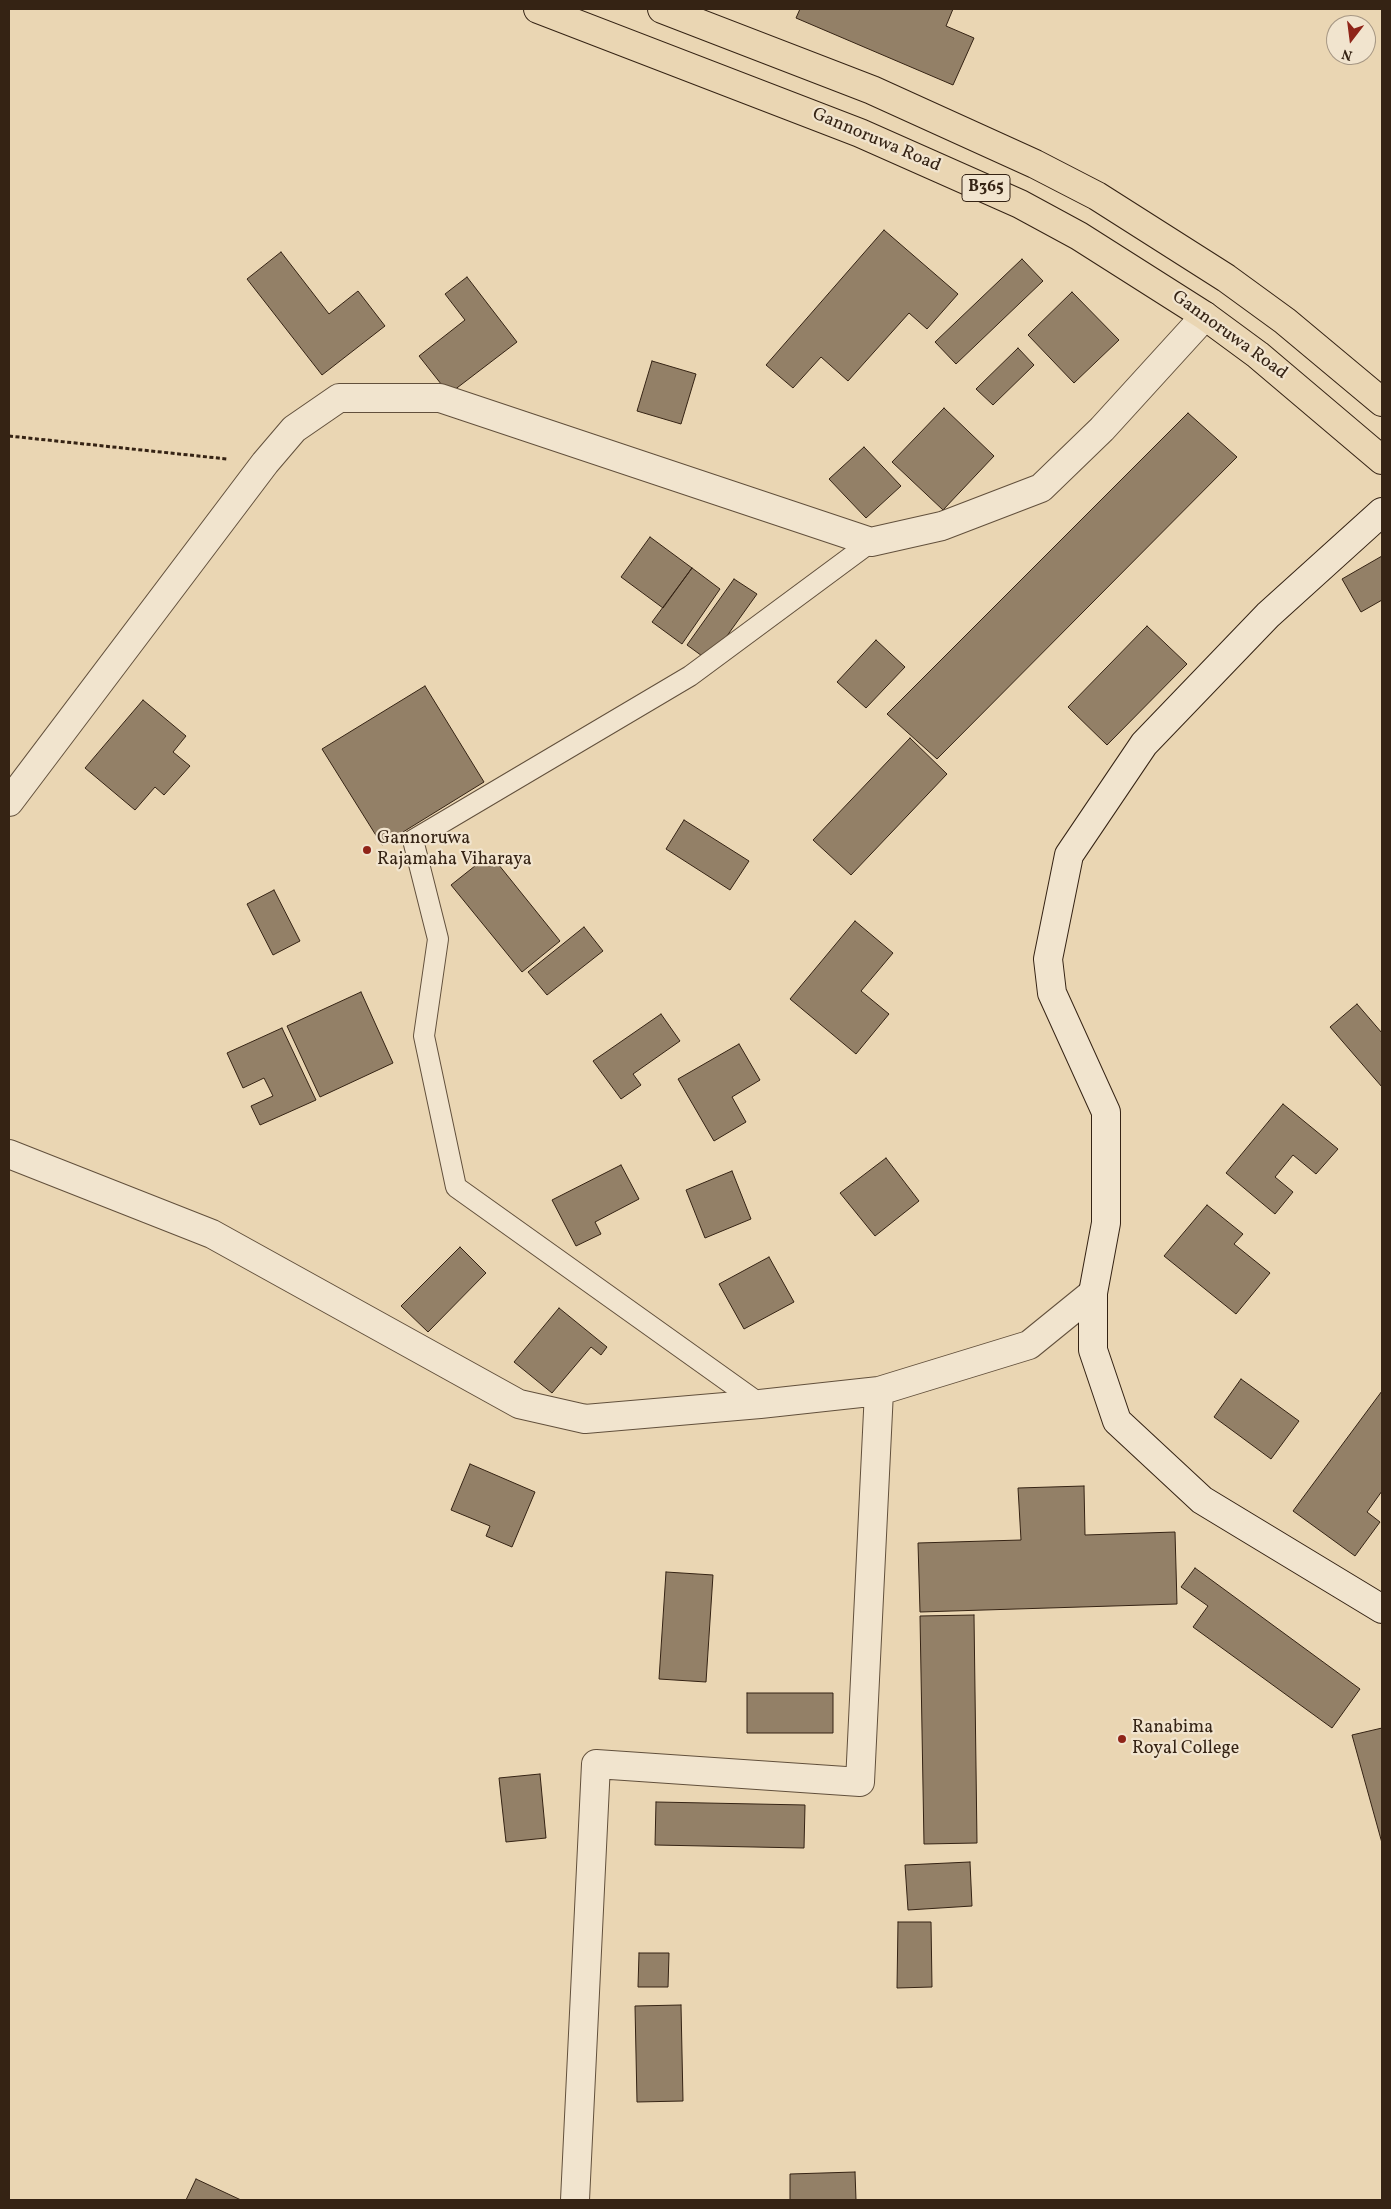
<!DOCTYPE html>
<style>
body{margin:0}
#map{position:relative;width:1391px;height:2209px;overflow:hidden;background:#ead6b3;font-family:Vollkorn,serif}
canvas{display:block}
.frame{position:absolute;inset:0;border:10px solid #352314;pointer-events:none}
.north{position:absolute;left:1326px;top:15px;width:50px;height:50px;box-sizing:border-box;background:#f1e4ce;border:1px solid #a69784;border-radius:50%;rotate:195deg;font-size:14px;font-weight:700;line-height:20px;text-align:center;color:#352314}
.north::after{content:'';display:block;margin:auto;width:18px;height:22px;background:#8f2418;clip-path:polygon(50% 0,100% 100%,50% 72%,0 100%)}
</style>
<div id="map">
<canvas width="1391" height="2209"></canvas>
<div class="frame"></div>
<div class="north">N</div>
</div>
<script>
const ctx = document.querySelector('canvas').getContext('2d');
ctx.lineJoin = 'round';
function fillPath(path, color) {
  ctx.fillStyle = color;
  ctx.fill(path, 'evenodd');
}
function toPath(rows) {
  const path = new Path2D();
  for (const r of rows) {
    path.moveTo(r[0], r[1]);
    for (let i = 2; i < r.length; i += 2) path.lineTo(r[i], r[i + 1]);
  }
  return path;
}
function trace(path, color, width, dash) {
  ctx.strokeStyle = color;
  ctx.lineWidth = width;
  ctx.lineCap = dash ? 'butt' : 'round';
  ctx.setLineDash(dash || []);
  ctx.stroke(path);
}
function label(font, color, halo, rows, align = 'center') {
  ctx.font = font + ' Vollkorn,serif';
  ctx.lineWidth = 4.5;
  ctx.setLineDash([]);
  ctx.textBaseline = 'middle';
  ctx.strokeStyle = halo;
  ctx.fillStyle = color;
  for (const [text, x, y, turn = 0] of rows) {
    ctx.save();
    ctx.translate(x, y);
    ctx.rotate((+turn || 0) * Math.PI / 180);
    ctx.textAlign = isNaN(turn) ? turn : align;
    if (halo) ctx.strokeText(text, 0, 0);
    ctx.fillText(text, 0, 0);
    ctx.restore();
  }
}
const building = toPath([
 [800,9,953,9,946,26,974,38,953,85,796,18,800,9],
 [884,230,958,294,927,329,909,313,848,381,821,357,793,388,766,365,884,230],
 [281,252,329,314,358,291,385,326,322,375,247,279,281,252],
 [1022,259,1043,281,956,364,935,342,1022,259],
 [467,277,517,342,449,394,419,356,465,320,445,294,467,277],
 [1072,292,1119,340,1074,383,1028,335,1072,292],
 [1018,348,1034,365,993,405,976,389,1018,348],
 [652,361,696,374,681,424,637,411,652,361],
 [944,408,994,456,943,510,892,462,944,408],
 [1188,413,1237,457,937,759,887,714,1188,413],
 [864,447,901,486,866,518,829,479,864,447],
 [650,537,692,568,663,608,621,577,650,537],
 [1382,556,1382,600,1361,612,1342,579,1382,556],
 [692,568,720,589,682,644,652,622,692,568],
 [734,579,757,594,709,661,687,645,734,579],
 [1147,626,1187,664,1107,745,1068,707,1147,626],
 [876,640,905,667,866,708,837,682,876,640],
 [425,686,484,782,382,845,322,749,425,686],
 [143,700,186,736,173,752,190,766,164,795,155,787,135,810,85,768,143,700],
 [910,738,947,774,851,875,813,840,910,738],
 [684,820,749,861,730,890,666,849,684,820],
 [490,854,560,941,522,972,451,885,490,854],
 [274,890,300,941,273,955,247,904,274,890],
 [855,921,893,953,861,991,889,1014,856,1054,790,999,855,921],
 [584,927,603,951,547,995,528,972,584,927],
 [361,992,393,1063,320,1097,287,1026,361,992],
 [1357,1004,1382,1033,1382,1087,1330,1027,1357,1004],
 [661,1014,680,1041,633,1074,641,1085,621,1099,593,1061,661,1014],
 [282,1028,316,1100,260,1125,251,1106,273,1096,264,1078,243,1088,227,1053,282,1028],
 [739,1044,760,1080,732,1097,746,1122,714,1141,678,1079,739,1044],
 [1283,1104,1338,1149,1316,1174,1293,1155,1275,1177,1293,1192,1275,1214,1226,1173,1283,1104],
 [886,1158,919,1201,875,1236,840,1193,886,1158],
 [621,1165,639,1199,595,1222,601,1234,576,1246,552,1200,621,1165],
 [732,1171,751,1219,705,1238,686,1190,732,1171],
 [1207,1205,1243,1234,1234,1244,1270,1273,1236,1314,1164,1256,1207,1205],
 [460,1247,486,1273,428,1332,401,1306,460,1247],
 [769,1257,794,1302,744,1329,719,1284,769,1257],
 [559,1308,607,1347,601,1355,591,1347,552,1393,514,1362,559,1308],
 [1241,1379,1299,1421,1271,1459,1214,1417,1241,1379],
 [1382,1391,1382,1491,1367,1512,1380,1522,1355,1556,1293,1511,1382,1391],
 [470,1464,535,1492,512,1547,486,1536,490,1526,451,1510,470,1464],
 [1084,1486,1085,1535,1175,1532,1177,1604,920,1612,918,1543,1021,1540,1018,1488,1084,1486],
 [1195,1568,1360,1689,1332,1728,1193,1627,1208,1606,1181,1587,1195,1568],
 [666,1572,713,1575,706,1682,659,1679,666,1572],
 [974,1615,977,1843,924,1844,920,1616,974,1615],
 [747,1693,833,1693,833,1733,747,1733,747,1693],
 [1382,1728,1382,1843,1352,1735,1382,1728],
 [540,1774,546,1838,506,1842,499,1778,540,1774],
 [656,1802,805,1805,804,1848,655,1845,656,1802],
 [970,1862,972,1906,908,1910,905,1865,970,1862],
 [898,1922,931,1922,932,1987,897,1988,898,1922],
 [639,1953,669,1953,668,1987,638,1987,639,1953],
 [681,2005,683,2101,637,2102,635,2006,681,2005],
 [855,2172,856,2200,790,2200,790,2174,855,2172],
 [196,2179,241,2200,186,2200,196,2179]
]);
fillPath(building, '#938067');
trace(building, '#352314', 1);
const lane = toPath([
 [760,1404,456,1187,424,1036,438,939,413,840,690,676,871,542]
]);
const street = toPath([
 [9,802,265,463,294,429,339,398,440,398,871,542,942,526,1041,488,1102,429,1205,316],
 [9,1154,212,1234,519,1404,585,1419,760,1404,879,1391,1029,1345,1093,1293],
 [575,2200,596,1764,860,1782,879,1391]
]);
const secondary = toPath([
 [1382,512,1268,615,1144,744,1069,855,1048,959,1052,993,1106,1112,1106,1223,1093,1293,1093,1350,1117,1421,1202,1500,1382,1609]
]);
const primary = toPath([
 [538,9,860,133,1020,204,1079,236,1205,316,1258,355,1382,460],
 [662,9,872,90,1035,164,1097,196,1226,278,1285,321,1382,402]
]);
trace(lane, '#62503c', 22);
trace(street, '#62503c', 30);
trace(secondary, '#352314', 30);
trace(primary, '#352314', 30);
trace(toPath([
 [9,436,227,459]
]), '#352314', 3, [4, 2.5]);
trace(lane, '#f1e4ce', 20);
trace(street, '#f1e4ce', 28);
trace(secondary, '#f1e4ce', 28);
trace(primary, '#ead6b3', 28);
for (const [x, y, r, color] of [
 [367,850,5,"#8f2418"],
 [1122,1739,5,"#8f2418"]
]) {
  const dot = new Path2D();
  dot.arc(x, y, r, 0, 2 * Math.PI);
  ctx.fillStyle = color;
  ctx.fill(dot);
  trace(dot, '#f1e4ce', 2);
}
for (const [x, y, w] of [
 [986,188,48]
]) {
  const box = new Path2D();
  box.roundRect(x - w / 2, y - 13.5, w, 27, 4);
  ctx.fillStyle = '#f1e4ce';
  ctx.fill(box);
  trace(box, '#352314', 1);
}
label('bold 16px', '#352314', null, [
 ["B365",986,188]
]);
label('18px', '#352314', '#f1e4ce', [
 ["Gannoruwa Road",876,141,23],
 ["Gannoruwa Road",1229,336,36]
]);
label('18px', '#352314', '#f1e4ce', [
 ["Gannoruwa",377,840],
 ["Rajamaha Viharaya",377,861],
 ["Ranabima",1132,1729],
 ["Royal College",1132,1750]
], 'left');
</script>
